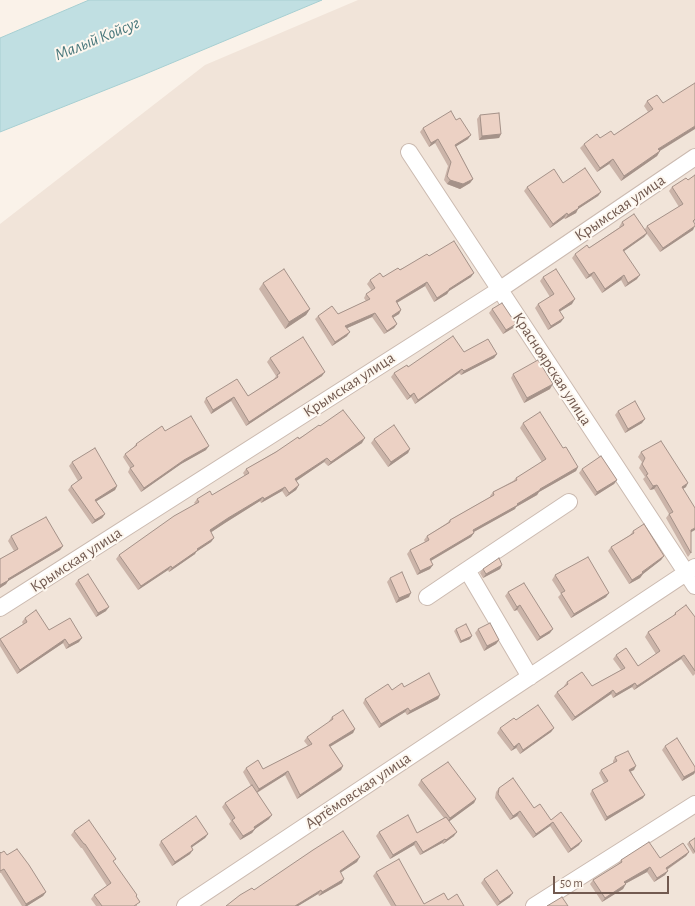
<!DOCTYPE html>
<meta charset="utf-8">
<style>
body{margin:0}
#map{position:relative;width:695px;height:906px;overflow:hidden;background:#faf2e9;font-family:"Alegreya Sans",sans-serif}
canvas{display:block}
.scale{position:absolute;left:553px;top:876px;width:116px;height:18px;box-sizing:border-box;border:2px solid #725a50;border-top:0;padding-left:5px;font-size:12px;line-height:14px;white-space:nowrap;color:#725a50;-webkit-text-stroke:3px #fdf7ef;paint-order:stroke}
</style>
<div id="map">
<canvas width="695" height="906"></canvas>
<div class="scale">50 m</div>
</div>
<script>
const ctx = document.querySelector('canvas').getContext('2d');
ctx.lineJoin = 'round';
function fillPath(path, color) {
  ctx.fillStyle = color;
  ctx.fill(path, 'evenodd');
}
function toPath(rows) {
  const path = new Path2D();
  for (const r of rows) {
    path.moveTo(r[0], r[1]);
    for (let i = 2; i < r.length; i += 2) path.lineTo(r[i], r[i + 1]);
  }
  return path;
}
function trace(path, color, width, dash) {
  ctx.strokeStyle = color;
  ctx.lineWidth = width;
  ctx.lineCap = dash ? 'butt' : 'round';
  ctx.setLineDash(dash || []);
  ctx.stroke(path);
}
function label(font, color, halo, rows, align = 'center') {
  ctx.font = font + ' "Alegreya Sans",sans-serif';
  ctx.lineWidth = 4;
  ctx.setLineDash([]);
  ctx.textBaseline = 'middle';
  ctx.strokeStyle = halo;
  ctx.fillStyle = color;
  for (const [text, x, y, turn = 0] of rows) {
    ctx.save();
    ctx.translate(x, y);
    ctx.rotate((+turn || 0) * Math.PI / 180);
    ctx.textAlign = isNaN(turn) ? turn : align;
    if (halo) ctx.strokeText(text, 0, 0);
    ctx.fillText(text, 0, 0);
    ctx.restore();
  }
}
fillPath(toPath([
 [358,0,695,0,695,906,0,906,0,224,205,65]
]), '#f1e4d9');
const water = toPath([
 [89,0,322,0,143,75,0,132,0,38,89,0]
]);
fillPath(water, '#c0dfe2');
trace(water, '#a7cfd2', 1);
const minor = toPath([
 [409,152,695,586],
 [467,570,569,502],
 [427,597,467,570,530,677],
 [0,608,499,290,695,157],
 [185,906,695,567],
 [534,906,695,804]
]);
trace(minor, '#cbbab0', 18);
trace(minor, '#fff', 16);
fillPath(toPath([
 [657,95,660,151,657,156,621,181,609,164,597,172,580,148,584,144,600,138,614,135,648,112,644,106,647,101],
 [480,115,501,134,499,138,479,140,477,119],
 [423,128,468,139,456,146,473,179,470,183,460,189,447,184,444,180,448,166,435,143,429,147,420,132],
 [695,175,695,221,694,222,693,230,660,252,647,234,644,237,624,251,637,279,625,287,621,280,602,293,591,276,586,279,572,258,575,254,589,248,620,227,619,227,622,222,645,229,647,226,679,207,669,191,672,187,688,180],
 [563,183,601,192,598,196,578,209,576,213,565,219,564,218,550,228,524,191,527,187],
 [429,256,471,277,449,291,447,294,434,302,425,286,397,303,401,310,399,314,393,318,397,324,394,328,384,334,372,317,347,328,347,336,332,346,315,319,318,316,338,314,366,301,364,298,366,294,372,291,367,284,370,280,383,277],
 [543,277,572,304,560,311,561,322,548,330,535,308,538,304,550,297,540,281],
 [263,283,310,309,306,315,285,329,259,289],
 [492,309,516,324,513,328,503,334,489,313],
 [464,352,497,354,494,358,461,375,459,373,415,404,411,397,407,400,391,377,394,373,408,367],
 [270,358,322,376,246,426,231,401,211,414,204,402,206,398,248,396,274,379,276,376,267,362],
 [513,374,550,389,524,403,511,378],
 [618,411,642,423,625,433,615,415],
 [523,423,563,448,578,467,576,471,539,492,537,495,516,507,515,509,474,532,471,537,431,561,430,569,417,575,407,554,410,550,425,542,424,540,427,536,447,523,450,520,490,497,490,496,493,492,513,481,516,478,542,462,520,428],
 [320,426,362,443,328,466,324,462,296,481,299,485,296,490,286,497,282,491,261,503,260,501,225,523,211,532,214,538,211,542,196,552,195,554,169,572,168,570,138,590,116,559,119,555,195,504,194,503,197,499,212,495,245,476,243,473,246,469],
 [165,431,206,450,181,464,141,492,128,472,130,468,123,457,125,454,133,448,136,444],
 [374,439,410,449,408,453,388,467,371,443],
 [641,452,686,487,683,489,691,532,691,553,688,557,666,518,669,514,654,489,650,490,643,479,645,477,639,468,642,462,638,457],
 [72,462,117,486,115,490,96,501,105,514,102,518,92,524,68,490,71,486,78,481,69,466],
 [582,469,617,480,614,484,595,496,579,473],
 [633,531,664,556,661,560,643,574,640,578,629,584,608,551,611,547,630,535],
 [11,536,63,546,60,550,8,581,6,584,0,588,0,559,14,551,8,541],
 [502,565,500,569,483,578,480,573,483,569],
 [555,575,606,597,571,618,558,597,561,594,552,580],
 [390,578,409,597,396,603,387,582],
 [78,580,106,611,96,617,75,584],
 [508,592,550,633,537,641,517,610,514,611,505,596],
 [675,613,695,617,695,674,693,676,681,659,634,690,632,687,613,698,611,694,572,721,554,696,557,692,565,687,564,686,567,682,592,686,621,670,613,659,616,655,638,666,656,654,645,637,648,632,673,616],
 [25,618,49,630,79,642,66,649,63,643,17,674,0,646,0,640,23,624,22,622],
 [456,629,470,639,460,643,454,631],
 [478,629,499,640,496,644,484,651,475,633],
 [404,687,440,695,438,699,407,715,405,712,379,728,363,703,365,699,392,690],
 [332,717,355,729,353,733,330,747,343,766,341,770,297,799,285,775,257,793,269,819,255,829,252,833,240,840,229,824,231,821,222,807,225,803,251,786,243,772,246,768,263,769,308,746,304,741,307,737,330,722,329,721],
 [516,720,554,728,551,732,520,754,516,748,511,751,497,733,500,728],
 [665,746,695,767,695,772,694,774,682,781,662,750],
 [615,757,634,770,631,771,643,798,605,821,590,794,592,790,604,783,599,773,601,770,613,763,613,761],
 [421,780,476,799,474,803,449,821,454,836,443,844,442,843,420,855,414,845,390,859,376,836,379,832,417,833,444,818,418,785],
 [499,788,534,808,551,820,579,845,568,853,550,826,533,838,517,816,510,820,495,798,496,792],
 [74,831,113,862,136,897,137,906,96,906,91,899,94,895,107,886,82,848,81,848,71,835],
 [208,834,205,838,192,847,190,854,172,866,159,845,161,841],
 [695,838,695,853,693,854,687,844,689,842],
 [0,852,1,853,7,855,46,892,43,896,27,906,22,906,1,873,0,873],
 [689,852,686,856,667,870,665,875,654,882,647,872,625,884,623,889,602,902,590,884,593,880,618,864,621,860,660,858],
 [357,862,341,872,342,883,319,896,318,894,298,906,226,906,254,890],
 [376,872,424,904,448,900,464,906,391,906,373,876],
 [484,879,510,897,497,906,481,883]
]), '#cbb4a9');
fillPath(toPath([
 [695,126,695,129,655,154,658,149],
 [501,134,499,138,479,140,482,136],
 [471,135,468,139,452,149,455,145],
 [438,139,435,143,429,147,431,143],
 [660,151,657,156,621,181,624,176],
 [613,159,609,164,597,172,600,168],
 [473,179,470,183,460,189,447,184,450,180],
 [601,192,598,196,578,209,576,213,565,219,568,215,578,207],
 [567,213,564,218,550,228,553,224],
 [695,226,693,230,660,252,663,248],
 [647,233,644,237,620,254,623,250],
 [594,272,591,276,586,279,589,275],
 [474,273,471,277,449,291,447,294,434,302,437,298,449,289],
 [624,275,621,280,602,293,605,289],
 [640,275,637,279,625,287,628,283],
 [427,282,425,286,393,305,396,301],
 [575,299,572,304,556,314,559,310],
 [310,309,306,315,285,329,289,322],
 [401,310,399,314,389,320,392,316],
 [375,313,372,317,343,330,345,326],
 [564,318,561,322,548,330,551,326],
 [397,324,394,328,384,334,387,331],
 [516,324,513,328,503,334,506,330],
 [350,332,347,336,332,346,335,342],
 [497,354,494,358,461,375,464,371],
 [462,369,459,373,415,404,418,400],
 [325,372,322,376,246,426,249,422],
 [553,384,550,389,524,403,527,398],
 [414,393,411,397,407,400,410,396],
 [234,397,231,401,211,414,213,410],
 [645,419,642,423,625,433,628,429],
 [365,438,362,443,328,466,331,462],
 [209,446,206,450,181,464,141,492,144,488,184,460],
 [410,449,408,453,388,467,391,462],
 [327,458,324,462,292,484,295,479],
 [578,467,576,471,539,492,537,495,516,507,515,509,470,534,473,530,517,504,540,489],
 [617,480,614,484,595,496,597,492],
 [688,483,686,487,679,491,682,487],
 [299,485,296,490,286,497,289,493],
 [657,485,654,489,650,490,653,486],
 [117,486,115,490,92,504,95,500],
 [285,487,282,491,261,503,264,499],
 [263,497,260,501,225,523,207,535,210,530,228,518],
 [105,514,102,518,92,524,95,520],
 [695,528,695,530,688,534,691,530],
 [474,533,471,537,427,563,430,559],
 [214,538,211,542,196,552,195,554,169,572,172,568,197,549],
 [63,546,60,550,8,581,6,584,0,588,0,585,8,579],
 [664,556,661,560,643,574,640,578,629,584,632,580],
 [433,565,430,569,417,575,420,571],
 [502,565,500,569,483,578,486,574],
 [171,566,168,570,138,590,141,586],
 [411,593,409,597,396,603,399,598],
 [609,593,606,597,571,618,574,614],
 [520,605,517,610,514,611,517,607],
 [109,607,106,611,96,617,98,613],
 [553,629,550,633,537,641,540,637],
 [472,636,470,639,460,643,461,641],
 [82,638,79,642,66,649,69,645],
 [65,639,63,643,17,674,20,670],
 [499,640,496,644,484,651,487,646],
 [684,655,681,659,634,690,637,686],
 [635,683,632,687,613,698,616,694],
 [613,690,611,694,572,721,575,717],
 [440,695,438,699,407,715,410,711],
 [408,708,405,712,379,728,381,724],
 [554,728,551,732,520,754,523,750],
 [355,729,353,733,326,749,329,745],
 [519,743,516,748,511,751,514,747],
 [343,766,341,770,297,799,300,795],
 [636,766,634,770,627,773,629,770],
 [288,771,285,775,256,793,259,789],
 [695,771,695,772,694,774,682,781,684,777],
 [645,795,643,798,605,821,607,817],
 [476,799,474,803,447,823,450,818],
 [520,811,517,816,510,820,513,816],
 [272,815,269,819,255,829,252,833,240,840,243,836,254,827],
 [553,822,550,826,533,838,536,834],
 [457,832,454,836,443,844,446,840],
 [208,834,205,838,188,850,191,846],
 [445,839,442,843,420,855,423,852],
 [416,841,414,845,390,859,393,855],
 [582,841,579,845,568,853,571,849],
 [193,850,190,854,172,866,175,862],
 [689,852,686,856,663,872,666,868],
 [360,857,357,862,337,875,340,871],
 [650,867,647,872,621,886,624,882],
 [668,871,665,875,654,882,657,878],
 [344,879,342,883,319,896,322,892],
 [626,884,623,889,602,902,605,898],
 [321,890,318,894,298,906,295,906],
 [46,892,43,896,27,906,25,906,26,904],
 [513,893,510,897,497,906,500,902]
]), '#a59289');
const building = toPath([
 [695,83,695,126,658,149,660,151,624,176,613,159,600,168,584,144,597,134,600,138,611,131,614,135,653,109,647,101,657,95,663,103,695,83],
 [451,111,456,120,460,118,471,135,455,145,473,179,463,184,450,180,447,176,451,162,438,139,431,143,423,128,451,111],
 [499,113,501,134,482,136,480,115,499,113],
 [585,168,601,192,578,207,579,208,568,215,567,213,553,224,527,187,554,169,563,183,585,168],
 [695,175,695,219,693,221,695,224,695,226,663,248,647,226,683,204,672,187,686,178,688,180,695,175],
 [634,214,647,233,623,250,640,275,628,283,624,275,605,289,594,272,589,275,575,254,587,245,589,248,624,225,622,222,634,214],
 [454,241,474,273,449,289,449,290,437,298,427,282,396,301,401,310,392,316,397,324,387,331,375,313,345,326,350,332,335,342,318,316,332,306,338,314,370,299,366,294,375,288,370,280,380,273,383,277,398,268,400,270,427,254,429,256,454,241],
 [284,269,310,309,289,322,263,283,284,269],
 [556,269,575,299,559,310,564,318,551,326,538,304,554,294,543,277,556,269],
 [502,303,516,324,506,330,492,309,502,303],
 [453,336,464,352,488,339,497,354,464,371,462,369,418,400,414,393,410,396,394,373,407,365,408,367,453,336],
 [303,337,325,372,249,422,234,397,213,410,206,398,237,379,248,396,278,377,277,375,280,373,270,358,303,337],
 [538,360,553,384,527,398,513,374,538,360],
 [635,401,645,419,628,429,618,411,635,401],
 [343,410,365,438,331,462,327,458,295,479,299,485,289,493,285,487,264,499,263,497,228,518,210,530,214,538,197,549,198,550,172,568,171,566,141,586,119,555,174,516,199,502,197,499,210,491,212,495,249,473,246,469,276,452,298,437,299,439,319,425,320,426,343,410],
 [540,412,563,448,566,447,578,467,540,489,540,490,517,504,518,505,473,530,474,533,430,559,433,565,420,571,410,550,429,540,427,536,450,522,450,520,494,495,493,492,517,480,516,478,546,459,523,423,540,412],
 [191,416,209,446,184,460,144,488,130,468,134,466,125,454,137,445,136,444,146,437,162,426,165,431,191,416],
 [394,425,410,449,391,462,374,439,394,425],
 [661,441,688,483,682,487,695,508,695,528,691,530,691,553,669,514,673,512,657,485,653,486,646,475,648,474,642,464,645,458,641,452,661,441],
 [95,448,117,486,95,500,105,514,95,520,71,486,82,478,72,462,95,448],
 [601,456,617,480,597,492,582,469,601,456],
 [46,517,63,546,8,579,9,580,0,585,0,559,18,549,11,536,46,517],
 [644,524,664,556,642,572,643,573,632,580,611,547,634,533,633,531,644,524],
 [588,557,609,593,574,614,561,593,565,591,555,575,588,557],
 [499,558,502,565,486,574,483,569,499,558],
 [402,572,411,593,399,598,390,578,402,572],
 [88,574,109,607,98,613,78,580,88,574],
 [524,583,553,629,540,637,520,605,517,607,508,592,524,583],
 [686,605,695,617,695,671,684,655,637,686,635,683,616,694,613,690,575,717,557,692,568,684,567,682,582,672,592,686,625,668,616,655,626,648,638,666,660,651,648,632,676,614,675,613,686,605],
 [36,610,49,630,70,618,82,638,69,645,65,639,20,670,0,639,27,622,25,618,36,610],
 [490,623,499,640,487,646,478,629,490,623],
 [466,624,472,636,461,641,456,629,466,624],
 [429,673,440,695,410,711,408,708,381,724,365,699,388,684,392,690,402,683,404,687,429,673],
 [538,705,554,728,523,750,519,743,514,747,500,728,514,718,516,720,538,705],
 [343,710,355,729,329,745,343,766,300,795,288,771,259,789,246,768,258,760,263,769,312,744,307,737,333,719,332,717,343,710],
 [677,738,695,767,695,771,684,777,665,746,677,738],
 [628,751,636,766,629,770,645,795,607,817,592,790,608,781,601,770,617,761,615,757,628,751],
 [448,762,476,799,450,818,421,780,448,762],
 [513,778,534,808,540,804,551,820,561,812,582,841,571,849,553,822,536,834,520,811,513,816,498,794,499,788,513,778],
 [252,785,272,815,254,827,255,829,243,836,232,820,235,818,225,803,252,785],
 [408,815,417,833,446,817,457,832,446,840,445,839,423,852,416,841,393,855,379,832,408,815],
 [196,816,208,834,191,846,193,850,175,862,161,841,196,816],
 [89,820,116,859,113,861,137,895,136,896,140,902,134,906,102,906,94,895,111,883,85,844,84,844,74,831,89,820],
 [343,831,360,857,340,871,344,879,322,892,321,890,295,906,226,906,240,895,252,888,254,890,313,850,343,831],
 [695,838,695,852,689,842,695,838],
 [649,842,660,858,683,843,689,852,666,868,668,871,657,878,650,867,624,882,626,884,605,898,593,880,622,862,621,860,649,842],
 [17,849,29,865,46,892,26,904,4,869,0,871,0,852,1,853,4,851,7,855,17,849],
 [399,859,424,904,444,893,448,900,457,894,464,906,396,906,376,872,399,859],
 [497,870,513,893,500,902,484,879,497,870],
 [562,897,568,906,547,906,562,897]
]);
fillPath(building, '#ecd1c4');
trace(building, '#a59289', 1);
label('16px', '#725a50', '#fdf7ef', [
 ["Крымская улица",620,208,-34],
 ["Красноярская улица",552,369,57],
 ["Крымская улица",349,385,-33],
 ["Крымская улица",76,560,-33],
 ["Артёмовская улица",358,791,-34]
]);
label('italic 17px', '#48777b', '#fdf7ef', [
 ["Малый Койсуг",97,39,-22]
]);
</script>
